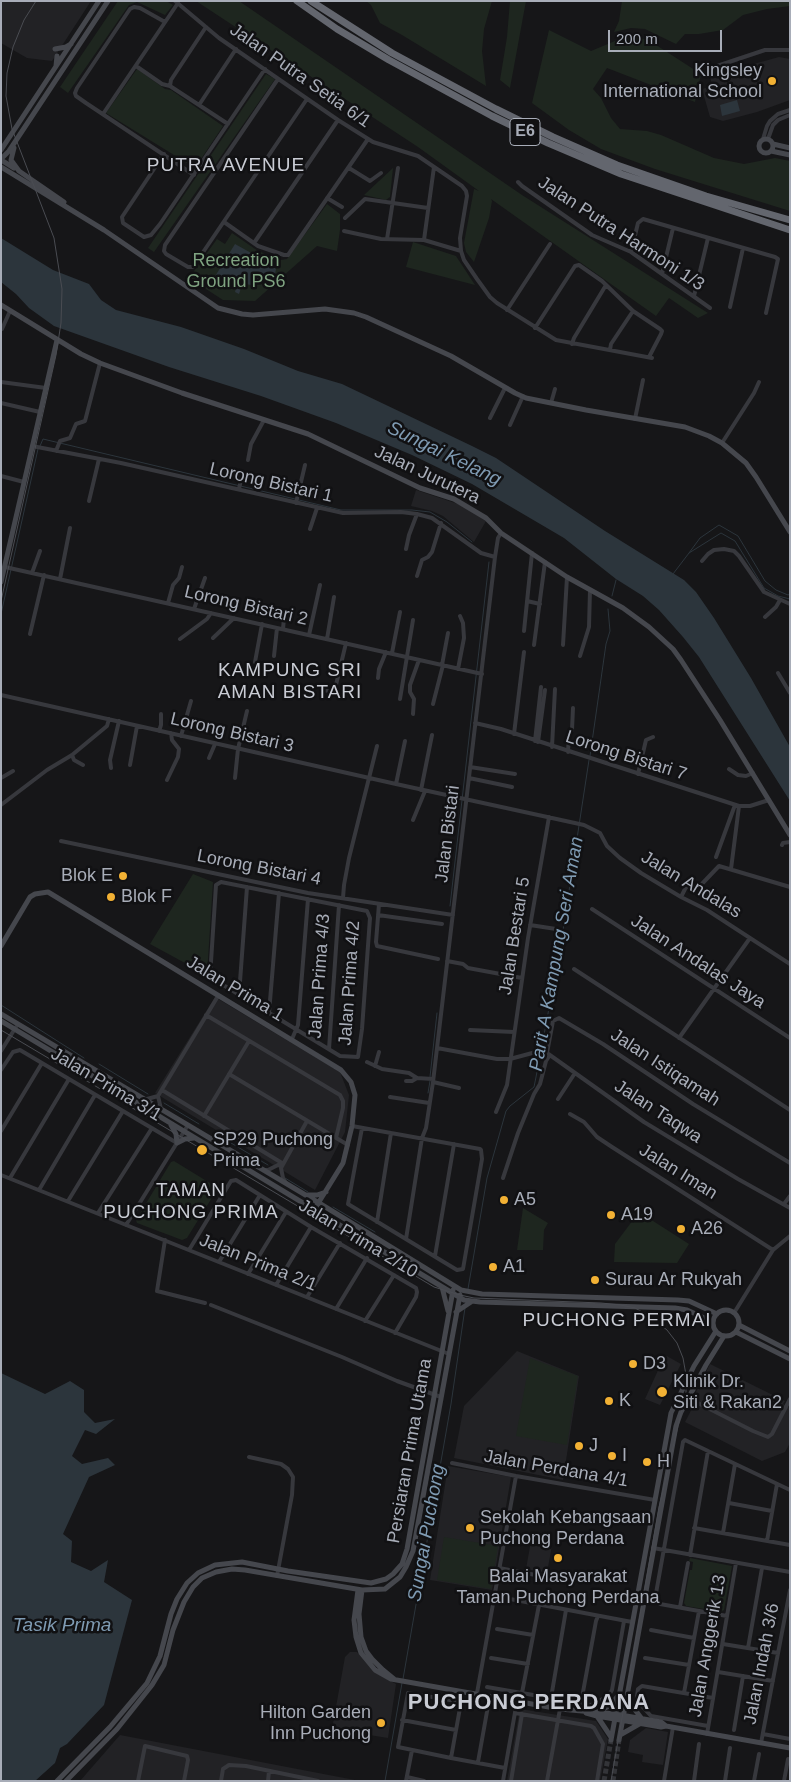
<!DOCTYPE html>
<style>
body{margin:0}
#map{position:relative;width:791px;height:1782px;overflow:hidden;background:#161618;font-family:Helvetica,sans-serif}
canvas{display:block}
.frame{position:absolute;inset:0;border:2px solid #a8adb8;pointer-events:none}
.scale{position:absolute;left:608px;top:30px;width:114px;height:22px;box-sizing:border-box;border:2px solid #a8adb8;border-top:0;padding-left:6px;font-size:15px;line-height:18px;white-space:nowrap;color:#a8adb8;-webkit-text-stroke:4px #111113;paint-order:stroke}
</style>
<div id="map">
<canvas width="791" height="1782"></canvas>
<div class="frame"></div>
<div class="scale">200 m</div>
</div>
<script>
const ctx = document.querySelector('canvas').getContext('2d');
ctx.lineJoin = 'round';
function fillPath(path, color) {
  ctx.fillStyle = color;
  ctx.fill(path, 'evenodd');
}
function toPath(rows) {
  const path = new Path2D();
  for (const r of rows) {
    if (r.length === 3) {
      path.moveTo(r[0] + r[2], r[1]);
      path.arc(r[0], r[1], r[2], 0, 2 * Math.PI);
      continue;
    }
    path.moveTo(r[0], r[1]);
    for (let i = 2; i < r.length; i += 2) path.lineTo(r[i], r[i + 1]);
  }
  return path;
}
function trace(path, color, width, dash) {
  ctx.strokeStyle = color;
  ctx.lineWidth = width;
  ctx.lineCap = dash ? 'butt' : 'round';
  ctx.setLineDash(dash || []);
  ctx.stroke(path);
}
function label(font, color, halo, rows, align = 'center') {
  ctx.font = font + ' Helvetica,sans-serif';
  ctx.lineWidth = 5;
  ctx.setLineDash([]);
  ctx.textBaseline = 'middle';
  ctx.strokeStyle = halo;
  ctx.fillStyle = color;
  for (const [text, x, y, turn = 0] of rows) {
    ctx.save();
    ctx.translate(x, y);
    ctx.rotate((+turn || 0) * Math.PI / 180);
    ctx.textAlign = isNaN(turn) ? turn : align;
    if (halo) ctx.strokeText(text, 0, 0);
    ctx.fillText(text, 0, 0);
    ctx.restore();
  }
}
fillPath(toPath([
 [1,1,91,1,52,61,27,58,1,43],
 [779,57,790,59,790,100,757,112,723,121,710,117,702,89,712,86,710,76],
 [416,490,458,504,482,517,486,521,474,542,443,516,432,511,411,506],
 [215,997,340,1072,349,1095,345,1132,315,1190,155,1093],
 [517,1351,579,1376,563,1480,454,1458,464,1406],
 [665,1355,681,1364,660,1405,645,1399],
 [710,1364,785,1401,783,1404,790,1408,790,1443,785,1452,762,1461,685,1422,696,1401,693,1398],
 [448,1466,511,1477,492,1590,430,1580],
 [531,1541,552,1545,547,1573,526,1569],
 [350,1652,357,1652,373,1671,396,1684,388,1738,332,1729,345,1657],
 [520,1709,596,1721,608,1739,600,1781,507,1781],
 [646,1728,668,1732,663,1765,642,1762,643,1755,628,1752,630,1740],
 [120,1735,360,1781,80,1781]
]), '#222225');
fillPath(toPath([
 [118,1,166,1,173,5,165,15,137,2,129,5,68,93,60,87],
 [196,1,239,1,522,195,708,313,698,318,669,298,656,316,491,199,492,201,489,218,474,262,466,252,464,243,474,189,479,191,418,147],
 [366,1,492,1,484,29,482,51,486,86,402,35,380,23,371,5],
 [510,1,526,1,510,88,500,80,507,37],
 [622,1,790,1,790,6,767,9,743,15,723,30,699,34,685,34,676,44,645,29,631,28,614,32,619,21],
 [549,30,591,51,615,41,639,37,653,43,701,74,695,102,607,68,593,89,601,98,611,118,620,129,647,131,661,135,714,158,744,164,775,158,790,161,790,211,655,169,601,149,569,130,532,103],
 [137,69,165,89,171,90,223,126,195,168,106,113],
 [266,74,275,79,154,252,148,248],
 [393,168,390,197,386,200,364,195],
 [327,204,340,214,340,230,337,251,317,246,255,301,223,300,189,278,217,239,225,244,232,233,258,251,281,260,287,259],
 [413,242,456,256,475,285,406,267],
 [193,874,213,882,207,975,150,944],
 [174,1161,218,1188,187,1238,182,1240,137,1223,136,1220,171,1162],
 [523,1208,548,1223,544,1230,543,1250,517,1250],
 [639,1212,689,1244,677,1263,614,1262,615,1244],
 [530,1358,578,1376,567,1445,516,1436],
 [444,1537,498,1546,491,1589,437,1580],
 [690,1558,732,1566,724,1610,721,1612,686,1606,684,1603,690,1570,692,1570,693,1562,689,1561]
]), '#1e261f');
fillPath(toPath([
 [737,100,740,111,722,116,720,105],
 [1,238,53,270,89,284,101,300,116,310,181,327,244,349,298,371,342,384,472,446,496,458,605,531,684,580,696,592,714,618,751,678,790,747,790,801,699,657,683,637,659,610,643,596,616,579,564,538,472,484,412,455,336,423,261,396,169,367,54,326,29,308,16,294,1,282],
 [235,244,271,264,276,269,275,274,273,276,251,285,245,284,242,285,239,294,235,292,237,284,221,276,217,279,214,278],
 [1,1373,45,1394,70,1381,84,1390,84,1412,95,1423,115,1419,96,1434,85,1430,72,1456,82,1464,108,1458,115,1465,89,1477,63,1534,72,1541,71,1562,91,1571,108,1560,104,1582,132,1600,104,1705,67,1744,60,1748,55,1763,35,1781,1,1780]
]), '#2c353c');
trace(toPath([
 [40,446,43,439,295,499],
 [299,500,341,510,412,510,430,512,447,522,472,542],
 [689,553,700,538,719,525,738,536,765,581,776,590,788,595,790,594],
 [673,574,689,553,721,533,735,541,764,588,778,596,790,599],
 [612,596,616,580],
 [1,614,38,449],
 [590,756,606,644,610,631,608,609],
 [450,906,489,562],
 [1,1005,84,1058],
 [99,1064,148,1094],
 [430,1077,437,1013],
 [428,1093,430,1081],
 [164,1103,199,1124],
 [226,1140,268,1165],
 [285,1178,308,1192],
 [333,1207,375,1232],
 [468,1289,487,1178,506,1111,510,1106,534,1087,536,1077,560,950,589,760],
 [403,1679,451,1404,465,1308],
 [385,1781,402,1683]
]), '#2c353c', 1);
trace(toPath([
 [604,1781,611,1740],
 [613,1781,619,1740]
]), '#333438', 5, [5, 2.5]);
trace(toPath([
 [175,1,219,38,338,120,373,142,418,156,462,186,466,191,467,196,460,238,461,251,464,260,477,279,490,297,497,303,556,340,652,358],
 [165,22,140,8,134,7,130,9,77,88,75,93,76,96,86,103,194,175],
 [136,66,162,84,170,86,228,124],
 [711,68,765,50,790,50],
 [278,79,165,245,164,251,166,254,188,267,193,267,307,99],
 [170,86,171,80,206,27],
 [199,105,236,49],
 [103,114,178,3],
 [763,139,767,126,770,121,778,114,790,110],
 [768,139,773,125,778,120,790,115],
 [164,154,122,217,123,223,144,237,151,235,160,224,265,69],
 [349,168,370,181,381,173],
 [518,182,522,186,592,235,631,252,710,308],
 [327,198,342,207],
 [345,218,365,199,428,208],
 [224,222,258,246,284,255,288,255,368,139],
 [344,231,381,239,424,240,461,251],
 [387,239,398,168],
 [424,240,434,167],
 [254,243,338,120],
 [631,252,638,223,643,219,775,257,778,259,766,313],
 [662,274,673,228],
 [694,296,708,238],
 [730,307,743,248],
 [507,310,550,244],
 [535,328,575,266,579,265,602,281,633,311,660,329,662,331,661,334,649,357],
 [2,329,10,311],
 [572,344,574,338,606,285],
 [610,350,611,344,633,311],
 [1,382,46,388],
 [1,403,40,412],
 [551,403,555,389],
 [490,418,505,388],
 [635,419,643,380],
 [510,425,523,396],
 [722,443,754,393,759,382],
 [32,446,121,463,343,513,401,512,417,514,432,518,481,553,495,557],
 [56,451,60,441,70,438,76,424,85,421,100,363],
 [248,460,251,444,264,420],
 [1,476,24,482],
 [239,489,242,475,245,473],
 [89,501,99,459],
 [296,503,305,465],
 [310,529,317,508],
 [406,549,409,535,417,514],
 [702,561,708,554,714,550,724,549,734,551,739,556,764,592,790,604],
 [5,567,482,674],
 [32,573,40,551],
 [417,576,422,560,428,557,432,552,441,523],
 [60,579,70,528],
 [527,601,540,604],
 [168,603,173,585,179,578,182,567],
 [194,609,205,578],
 [765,617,776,607,780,600],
 [283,629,284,618],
 [524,631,532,553],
 [30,634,44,575],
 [309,635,320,585],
 [213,638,234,618],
 [180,639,207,619,211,613],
 [327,639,334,597],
 [534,645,545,562],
 [563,645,567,577],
 [392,653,400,612],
 [274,656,277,628],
 [580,656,589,627,590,590],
 [255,662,262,624],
 [442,665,448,633],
 [458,669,464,638,463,623,460,616],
 [778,673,790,693],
 [378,678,379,669,386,652],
 [321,690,330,691,335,689,346,643],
 [1,695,396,784,584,825,600,833,607,846,620,858,641,873,681,897,707,910,790,964],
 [400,699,413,620],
 [433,704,443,665],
 [413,714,414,699,410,692,410,685,419,660],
 [475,723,501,729,739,806,750,806,769,800],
 [159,731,161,725,161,714],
 [514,734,524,652],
 [181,736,191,701],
 [535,741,541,687],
 [538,742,545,690],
 [552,747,555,689],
 [568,752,569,735,572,730,573,708],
 [72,755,74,760,83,765],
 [209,758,215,744],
 [130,765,137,726],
 [470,767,515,774],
 [111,768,110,760,119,721],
 [729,769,738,775,746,776,753,773],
 [638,774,646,740,653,737],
 [1,778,13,771],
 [235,778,238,749,247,711],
 [469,778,512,787],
 [167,780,178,757,179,749,172,740,171,733],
 [396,784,405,741],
 [421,790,432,735],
 [1,805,47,770,72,755,107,726,109,719],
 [413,820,425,791],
 [61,841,308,893,453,915],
 [782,845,783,843,790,842],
 [716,857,735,805],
 [731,869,739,806],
 [221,882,367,911,370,918,362,1029,358,1057,340,1056,210,977,216,885,221,882],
 [681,897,686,887,698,888,719,866,790,887],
 [343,898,344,885,349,858,377,746],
 [379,904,376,942,377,946,438,959],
 [592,909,790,1038],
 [378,915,442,924],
 [530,925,556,929],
 [447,961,463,964,468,968,522,978],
 [574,969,790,1110],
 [239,995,247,887],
 [269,1013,279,893],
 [206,1015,340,1095,343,1101,343,1108,336,1138],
 [470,1030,514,1032],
 [679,1038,750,938],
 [292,1039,298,1025,308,899],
 [437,1048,497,1059,510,1059,536,1052,547,1053,644,1122,738,1179,790,1208],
 [329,1049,339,905],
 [1,1051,16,1027],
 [547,1053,553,1021,559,1018,603,1044,693,1104,790,1163],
 [367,1062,382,1069,409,1073,417,1078],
 [375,1066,379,1052],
 [1,1070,13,1052,20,1050,177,1143],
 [229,1074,348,1145],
 [406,1081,412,1081,417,1078,433,1079],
 [433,1082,459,1088],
 [162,1090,282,1163],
 [390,1097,429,1103],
 [147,1099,158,1096],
 [558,1099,575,1073],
 [161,1109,158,1096,218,996],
 [496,1112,507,1085,528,938,549,817],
 [570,1114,584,1122,597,1137,612,1147,773,1250],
 [204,1116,249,1041],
 [352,1126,480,1149,481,1150,482,1159,463,1269,457,1270,348,1204,362,1128],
 [1,1131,42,1063],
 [264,1170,268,1170,282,1163],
 [1,1175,449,1354],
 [10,1178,69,1079],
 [503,1178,518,1133,534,1094,540,1084,546,1061,550,1055],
 [286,1183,283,1178,281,1168,307,1121],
 [39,1190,95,1095],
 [68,1201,123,1111],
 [784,1204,790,1196],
 [98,1213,152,1128],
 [377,1222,391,1133],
 [126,1225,188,1125],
 [406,1239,422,1138,426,1128,433,1082,495,557,498,538,501,533],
 [165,1240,157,1291,205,1303],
 [189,1250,231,1181,236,1180,311,1227,416,1288,417,1292,416,1297,395,1333],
 [435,1256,454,1144],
 [219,1262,260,1195],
 [248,1274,286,1212],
 [276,1285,311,1227],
 [307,1297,340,1243],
 [211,1305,342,1357,397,1381,441,1397],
 [336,1309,367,1258],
 [734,1313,773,1250,790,1236],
 [365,1321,394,1275],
 [688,1398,753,1431,768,1437,772,1434,790,1399],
 [249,1457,281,1464,288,1469,293,1477,292,1495,277,1576],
 [452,1463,516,1476,655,1500],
 [729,1503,772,1511],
 [694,1528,790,1545],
 [723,1533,735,1464],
 [767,1541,777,1484],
 [653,1548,790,1572],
 [690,1555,708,1451],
 [499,1568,546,1577],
 [494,1596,632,1622],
 [680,1607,688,1563],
 [727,1616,660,1604,655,1599,683,1442,685,1440,790,1490],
 [497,1629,533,1635],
 [651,1630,694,1638],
 [723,1644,778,1653],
 [748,1648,762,1568],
 [491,1658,528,1664],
 [645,1658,689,1665],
 [718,1672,773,1681],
 [487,1687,591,1705,596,1703,609,1695,612,1690,624,1621],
 [477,1693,516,1476],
 [522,1693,539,1605],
 [684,1693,699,1611],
 [551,1698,566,1610],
 [581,1703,596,1621,598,1616],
 [515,1713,591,1726,594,1728,603,1744,597,1781],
 [402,1720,456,1730],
 [708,1726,651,1716,639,1703,637,1696,638,1689,642,1686,713,1698],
 [734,1730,743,1676],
 [707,1734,736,1563],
 [763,1734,790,1739],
 [761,1743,790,1590],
 [451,1758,460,1708,459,1704,456,1701,408,1693,398,1747,451,1758,505,1768],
 [478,1762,488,1706],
 [407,1777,424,1781],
 [138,1781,145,1746,187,1756,188,1760,184,1781],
 [221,1781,223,1769,229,1765,246,1766,318,1781],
 [268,1781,269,1771],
 [406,1781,412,1750],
 [503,1781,517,1701],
 [511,1781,522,1714],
 [547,1781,560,1709],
 [664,1781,673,1727],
 [694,1781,699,1744],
 [725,1781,730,1748],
 [754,1781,759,1754],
 [784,1781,788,1759]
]), '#37383d', 4);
trace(toPath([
 [55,49,66,47,71,44],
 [56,66,57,56],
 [766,146,7],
 [773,144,790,148],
 [14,148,11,160,19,171,64,202],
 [1,150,99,1],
 [771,151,790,155],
 [1,159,9,151,108,1],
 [1,160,14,168],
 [1,167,104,230,218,308,242,314,253,315,325,309,354,313,366,317,451,356,515,393,526,398,586,410,685,427,709,436,722,443,746,463,756,477,790,532],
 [1,305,81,354,100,363,182,393,308,434,420,488,454,499,486,518,501,533,567,577,623,608,649,627,673,649,681,660,720,720,790,835],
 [1,582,57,340],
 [1,946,30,897,35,894,48,892,341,1070,351,1082,355,1095,352,1126,343,1163,314,1210],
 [1,1014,319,1203,461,1290,482,1294,678,1300,689,1301,717,1314],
 [1,1021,464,1300,480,1302,675,1308,687,1310,713,1322],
 [171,1125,176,1134,177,1143,185,1139,194,1138],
 [308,1195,317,1195,326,1192],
 [442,1287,448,1311],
 [726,1323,13],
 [456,1312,471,1302],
 [739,1325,790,1351],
 [736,1332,790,1359],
 [358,1590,354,1620,356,1637,361,1653,375,1670,391,1679,560,1709,615,1714,661,1722,666,1726],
 [362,1590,359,1614,361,1637,366,1651,372,1659,383,1670,394,1679],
 [626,1698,642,1719],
 [599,1711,611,1705,617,1697],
 [586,1713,597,1716,661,1727,666,1726,790,1748],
 [597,1716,611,1737],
 [620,1735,641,1723],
 [611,1740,671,1413,694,1366,716,1331],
 [619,1740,676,1426,681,1412,706,1365,724,1336],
 [57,1781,110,1727,147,1683,160,1656,171,1614,177,1599,187,1583,198,1573,215,1565,242,1562,288,1571,371,1583,386,1579,393,1574,402,1564,407,1549,453,1290],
 [66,1781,117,1729,152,1685,164,1665,173,1630,184,1602,193,1587,202,1578,216,1572,232,1569,245,1570,362,1590,385,1589,400,1577,406,1567,413,1551,460,1295]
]), '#45474d', 5);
trace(toPath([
 [297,1,337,29,389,60,492,116,548,143,621,174,790,230],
 [311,1,392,53,496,109,553,137,617,165,706,196,790,220]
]), '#63666e', 7);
trace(toPath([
 [1,601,56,355,61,323,62,289,54,238,12,129,6,96,7,73,13,47,24,20,36,1],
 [1,1030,434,1287,460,1295,474,1298,601,1303,621,1305,635,1308,648,1315,667,1330,677,1343,683,1358,686,1375,686,1392,659,1507,611,1781]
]), '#4a4c52', 1);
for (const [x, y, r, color] of [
 [772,81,5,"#f2b134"],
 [123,876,5,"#f2b134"],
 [111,897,5,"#f2b134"],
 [202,1150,6,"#f2b134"],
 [504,1200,5,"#f2b134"],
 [611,1215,5,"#f2b134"],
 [681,1229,5,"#f2b134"],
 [493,1267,5,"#f2b134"],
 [595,1280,5,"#f2b134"],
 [633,1364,5,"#f2b134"],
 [662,1392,6,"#f2b134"],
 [609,1401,5,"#f2b134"],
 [579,1446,5,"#f2b134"],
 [612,1456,5,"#f2b134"],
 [647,1462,5,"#f2b134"],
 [470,1528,5,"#f2b134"],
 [558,1558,5,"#f2b134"],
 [381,1723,5,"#f2b134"]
]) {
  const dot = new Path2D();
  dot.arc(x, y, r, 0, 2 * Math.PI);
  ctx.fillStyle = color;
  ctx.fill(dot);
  trace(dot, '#111113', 2);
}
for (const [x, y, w] of [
 [525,132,30]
]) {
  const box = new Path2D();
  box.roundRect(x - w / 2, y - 13.5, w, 27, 4);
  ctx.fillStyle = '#111113';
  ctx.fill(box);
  trace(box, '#a8adb8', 1);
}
label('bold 16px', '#a8adb8', null, [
 ["E6",525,132]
]);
label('18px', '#a8adb8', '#111113', [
 ["Kingsley",762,71,"right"],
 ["International School",762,92,"right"],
 ["Blok E",113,876,"right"],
 ["Blok F",121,897],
 ["SP29 Puchong",213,1140],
 ["Prima",213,1161],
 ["A5",514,1200],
 ["A19",621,1215],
 ["A26",691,1229],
 ["A1",503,1267],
 ["Surau Ar Rukyah",605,1280],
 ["D3",643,1364],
 ["Klinik Dr.",673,1382],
 ["Siti & Rakan2",673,1403],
 ["K",619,1401],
 ["J",589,1446],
 ["I",622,1456],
 ["H",657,1462],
 ["Sekolah Kebangsaan",480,1518],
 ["Puchong Perdana",480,1539],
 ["Balai Masyarakat",558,1577,"center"],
 ["Taman Puchong Perdana",558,1598,"center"],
 ["Hilton Garden",371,1713,"right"],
 ["Inn Puchong",371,1734,"right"]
], 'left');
label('18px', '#a8adb8', '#111113', [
 ["Jalan Putra Setia 6/1",300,76,35],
 ["Jalan Putra Harmoni 1/3",621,234,33],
 ["Jalan Jurutera",427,475,25],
 ["Lorong Bistari 1",271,483,13],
 ["Lorong Bistari 2",246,606,13],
 ["Lorong Bistari 3",232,733,13],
 ["Lorong Bistari 7",626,756,18],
 ["Jalan Bistari",448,834,-83],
 ["Lorong Bistari 4",259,868,11],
 ["Jalan Andalas",691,885,31],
 ["Jalan Bestari 5",515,936,-81],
 ["Jalan Andalas Jaya",698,962,33],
 ["Jalan Prima 4/3",320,976,-86],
 ["Jalan Prima 4/2",350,983,-86],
 ["Jalan Prima 1",235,989,31],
 ["Jalan Istiqamah",665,1068,33],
 ["Jalan Prima 3/1",106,1085,31],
 ["Jalan Taqwa",658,1112,33],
 ["Jalan Iman",678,1172,32],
 ["Jalan Prima 2/10",358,1239,31],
 ["Jalan Prima 2/1",258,1263,22],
 ["Persiaran Prima Utama",410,1451,-80],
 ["Jalan Perdana 4/1",556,1469,10],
 ["Jalan Anggerik 13",708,1646,-80],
 ["Jalan Indah 3/6",762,1664,-79]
]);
label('18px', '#7fa381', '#111113', [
 ["Recreation",236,261],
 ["Ground PS6",236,282]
]);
ctx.letterSpacing = '1px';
label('19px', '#c9ccd4', '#111113', [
 ["PUTRA AVENUE",226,166],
 ["KAMPUNG SRI",290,671],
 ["AMAN BISTARI",290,693],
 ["TAMAN",191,1191],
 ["PUCHONG PRIMA",191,1213],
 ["PUCHONG PERMAI",617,1321]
]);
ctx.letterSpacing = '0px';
label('italic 19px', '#7f9bb3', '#111113', [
 ["Sungai Kelang",444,454,26],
 ["Parit A Kampung Seri Aman",557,954,-80],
 ["Sungai Puchong",427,1533,-80],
 ["Tasik Prima",62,1626]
]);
ctx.letterSpacing = '1px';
label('bold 22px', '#c9ccd4', '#111113', [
 ["PUCHONG PERDANA",529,1703]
]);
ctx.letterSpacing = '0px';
</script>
